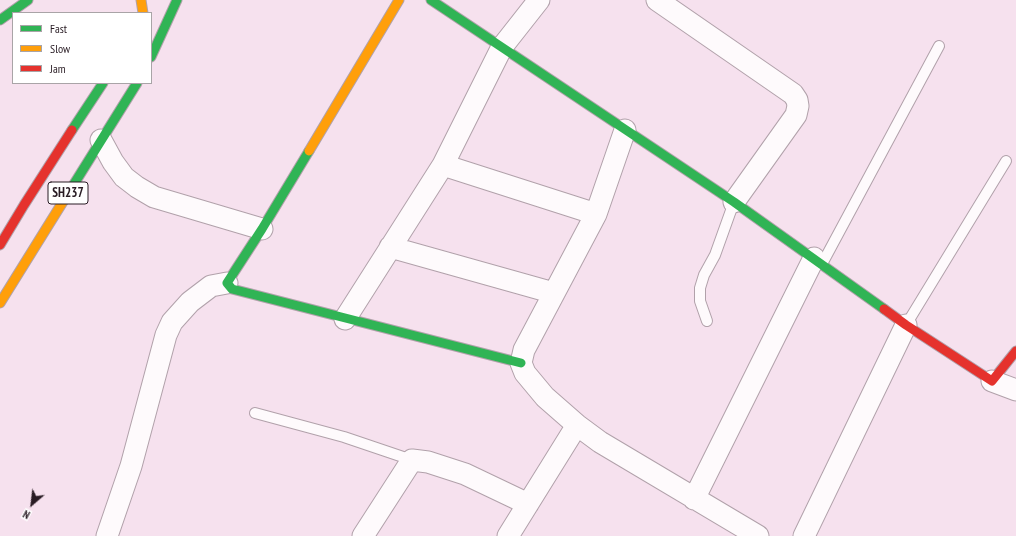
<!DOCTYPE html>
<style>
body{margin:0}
#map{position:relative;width:1016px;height:536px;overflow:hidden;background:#f6e1ee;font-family:"PT Sans Narrow",sans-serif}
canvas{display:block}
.legend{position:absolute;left:12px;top:12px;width:140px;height:72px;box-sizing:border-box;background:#fff;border:1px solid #a9a4a7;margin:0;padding:5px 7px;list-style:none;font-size:12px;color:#291c24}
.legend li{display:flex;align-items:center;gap:8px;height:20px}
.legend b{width:20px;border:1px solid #a9a4a7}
.north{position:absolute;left:12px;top:484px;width:40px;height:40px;-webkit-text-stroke:3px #fff;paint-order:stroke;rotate:208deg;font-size:11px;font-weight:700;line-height:16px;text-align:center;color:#291c24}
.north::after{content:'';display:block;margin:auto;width:14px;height:18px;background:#291c24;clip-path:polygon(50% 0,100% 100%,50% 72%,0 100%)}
</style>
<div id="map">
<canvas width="1016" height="536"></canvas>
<ul class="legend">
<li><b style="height:5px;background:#30b455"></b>Fast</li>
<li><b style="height:5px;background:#ff9f0a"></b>Slow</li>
<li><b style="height:5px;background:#e5322d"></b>Jam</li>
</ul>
<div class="north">N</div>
</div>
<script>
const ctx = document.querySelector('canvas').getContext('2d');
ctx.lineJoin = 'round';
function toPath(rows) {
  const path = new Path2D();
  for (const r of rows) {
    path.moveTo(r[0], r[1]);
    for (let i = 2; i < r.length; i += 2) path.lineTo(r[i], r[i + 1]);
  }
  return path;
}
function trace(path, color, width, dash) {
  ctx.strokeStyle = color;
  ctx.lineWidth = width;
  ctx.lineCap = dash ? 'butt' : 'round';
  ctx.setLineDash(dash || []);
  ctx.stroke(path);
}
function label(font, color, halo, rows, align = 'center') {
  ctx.font = font + ' "PT Sans Narrow",sans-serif';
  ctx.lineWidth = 4;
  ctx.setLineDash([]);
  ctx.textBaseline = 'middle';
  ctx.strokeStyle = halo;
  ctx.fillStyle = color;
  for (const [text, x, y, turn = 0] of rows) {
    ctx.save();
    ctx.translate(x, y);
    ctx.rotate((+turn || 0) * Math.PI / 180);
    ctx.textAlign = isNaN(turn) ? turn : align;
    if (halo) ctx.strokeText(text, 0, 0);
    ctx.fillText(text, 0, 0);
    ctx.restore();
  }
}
const lane = toPath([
 [822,264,939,46],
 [707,321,700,301,700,288,704,275,715,255,734,202],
 [906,325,1006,161],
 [255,413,344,437,412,460]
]);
const street = toPath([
 [657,0,793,94,797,100,798,106,796,115,734,202],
 [625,130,596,214,524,350,521,363,525,373,545,397,577,425,600,442,758,536],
 [101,140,113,162,124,177,137,187,154,197,262,229],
 [443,165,596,214],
 [390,247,554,293],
 [345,319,443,165,502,47,539,0],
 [992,381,1016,390],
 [694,499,814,258],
 [107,536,131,466,166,335,172,322,190,302,211,286,227,283],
 [363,536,412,460,428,462,465,474,528,504],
 [508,536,577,425],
 [804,536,906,325]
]);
const fast = toPath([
 [431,0,734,202,884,309],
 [0,20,28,0],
 [151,57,177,0],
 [72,130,103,83],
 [309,151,262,229,227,283,232,289,521,363],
 [69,192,137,83]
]);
const slow = toPath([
 [141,0,143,13],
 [309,151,399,0],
 [0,303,69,192]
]);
const jam = toPath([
 [0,245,24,205,72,130],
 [884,309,906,325,992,381,1016,351]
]);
trace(lane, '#b1a1aa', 12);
trace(street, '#b1a1aa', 23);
trace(fast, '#b1a1aa', 11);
trace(slow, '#b1a1aa', 11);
trace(jam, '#b1a1aa', 11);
trace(lane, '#fefafc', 10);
trace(street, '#fefafc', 21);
trace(fast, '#30b455', 9);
trace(slow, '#ff9f0a', 9);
trace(jam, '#e5322d', 9);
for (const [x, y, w] of [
 [68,193,40]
]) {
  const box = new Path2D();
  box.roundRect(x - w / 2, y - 11, w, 22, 3);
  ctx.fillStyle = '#fff';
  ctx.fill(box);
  trace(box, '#291c24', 1);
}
label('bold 13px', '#291c24', null, [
 ["SH237",68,193]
]);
</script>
